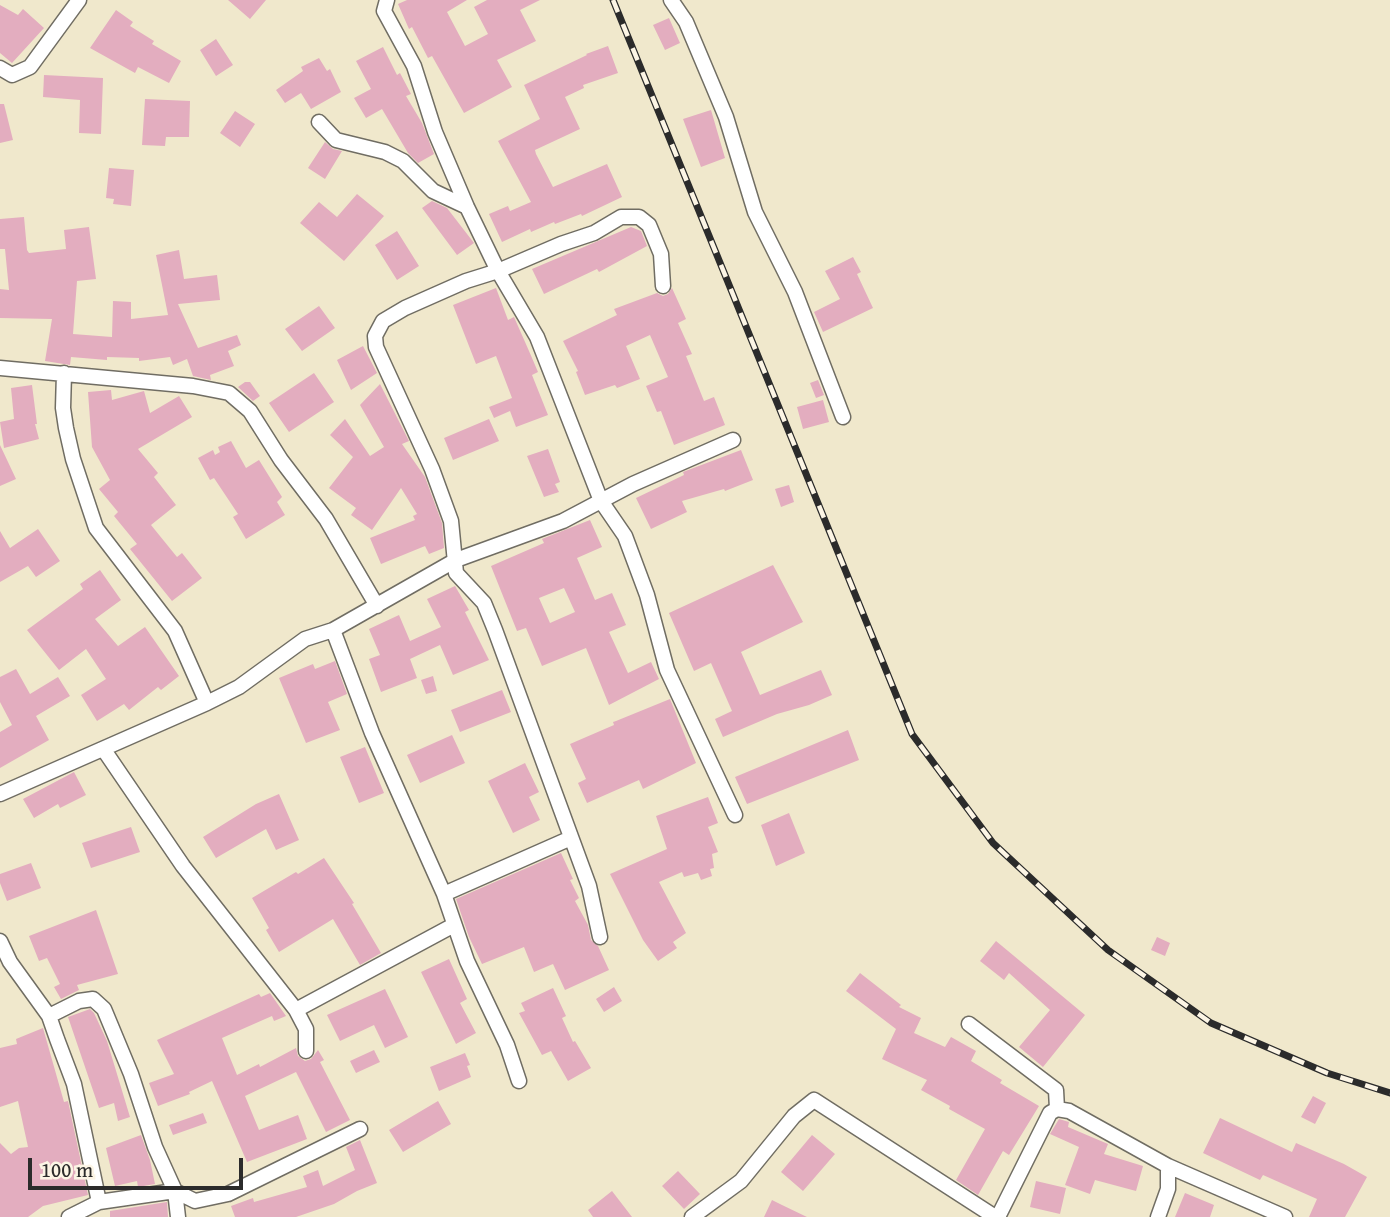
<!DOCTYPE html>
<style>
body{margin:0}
#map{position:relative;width:1390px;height:1217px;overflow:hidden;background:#f0e8cc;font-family:"Gentium Book Plus",serif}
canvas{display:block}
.scale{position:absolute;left:28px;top:1158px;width:215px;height:32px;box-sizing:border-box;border:4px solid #2b2b2b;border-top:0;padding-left:9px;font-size:21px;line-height:24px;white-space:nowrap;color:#2b2b2b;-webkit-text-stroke:5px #fcf5e5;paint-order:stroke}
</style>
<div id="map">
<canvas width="1390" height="1217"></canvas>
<div class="scale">100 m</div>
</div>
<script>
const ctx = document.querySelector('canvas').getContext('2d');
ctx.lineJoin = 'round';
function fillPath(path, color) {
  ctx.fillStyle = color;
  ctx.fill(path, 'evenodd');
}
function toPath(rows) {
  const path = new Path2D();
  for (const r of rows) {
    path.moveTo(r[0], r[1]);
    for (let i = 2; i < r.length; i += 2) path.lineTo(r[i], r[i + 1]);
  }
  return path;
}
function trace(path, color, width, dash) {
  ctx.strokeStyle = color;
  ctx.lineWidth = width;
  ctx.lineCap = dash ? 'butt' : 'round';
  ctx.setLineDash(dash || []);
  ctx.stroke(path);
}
fillPath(toPath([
 [228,0,266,0,250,19],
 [407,0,467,0,447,12,465,46,488,34,474,7,487,0,540,0,520,10,536,41,497,60,512,87,464,113,432,56,428,58,412,27,409,29,398,4],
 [0,5,18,15,23,9,44,28,12,63,0,53],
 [116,10,133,22,130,26,154,41,152,44,181,61,169,83,138,67,135,73,90,48],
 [669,18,680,43,665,50,653,25],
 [216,39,233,65,216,76,200,50],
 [608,46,618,73,583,85,584,88,565,97,580,129,535,150,536,154,553,187,607,164,622,197,582,216,581,214,555,224,554,222,531,232,530,229,502,242,489,214,508,206,510,211,531,202,498,141,540,119,524,85,587,55,586,54],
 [383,47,397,75,400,73,411,94,406,96,422,123,434,154,418,163,408,153,382,109,366,118,354,98,371,89,356,61],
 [319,58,327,71,330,69,341,92,311,109,301,93,285,103,276,90,303,71,301,67],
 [44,75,103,78,101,134,79,133,80,100,43,97],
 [145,99,190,101,189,137,166,137,165,146,142,145],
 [0,104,4,104,13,140,0,143],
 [711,110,725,158,701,167,683,119],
 [235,111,255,124,240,147,220,133],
 [325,142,333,149,342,151,325,179,308,168],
 [109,168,134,170,131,206,113,204,114,199,106,198],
 [357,194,384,216,344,261,300,223,319,202,337,217],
 [432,201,447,208,474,243,457,255,422,208],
 [24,217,27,250,29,253,66,249,64,230,89,227,96,279,77,281,73,334,112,337,113,301,131,302,131,319,168,315,156,255,179,250,184,279,217,275,220,300,178,304,198,348,237,335,241,345,228,351,234,366,210,375,211,380,193,376,187,359,173,365,170,357,139,361,139,358,107,357,107,360,71,357,70,365,45,361,52,319,0,318,0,289,9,290,5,249,0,249,0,219],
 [631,227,641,231,647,246,599,272,597,269,544,294,532,269],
 [397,231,419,266,397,280,375,245],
 [853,257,861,272,857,274,873,308,823,332,814,312,840,299,825,271],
 [496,288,508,320,514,317,529,351,538,372,532,375,548,415,516,427,510,411,494,418,489,407,512,398,496,356,476,364,453,305],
 [672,288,686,319,678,323,692,354,686,356,704,401,714,397,725,425,674,445,661,411,657,412,646,386,668,377,650,335,626,346,640,379,617,388,615,385,585,395,576,372,578,371,563,341,617,315,614,309,657,293,663,296,668,294],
 [319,306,335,328,302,351,285,329],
 [363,346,377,373,351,390,337,360],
 [314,373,334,402,289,432,269,403],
 [818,380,824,395,816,398,810,383],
 [245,382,250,382,260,396,253,401,238,387],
 [380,384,409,441,402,444,425,477,442,523,444,548,429,554,425,546,381,564,370,538,415,520,413,516,417,514,401,488,372,530,351,515,356,508,329,488,353,457,330,435,345,419,370,456,384,447,360,405],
 [32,385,37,424,35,424,39,439,4,448,0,422,14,419,11,388],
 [111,390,112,400,144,391,150,413,179,396,192,417,138,449,158,473,154,477,176,505,151,525,177,557,182,553,202,578,172,601,130,549,137,544,114,516,118,512,99,489,110,480,92,447,88,392],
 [823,400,829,422,803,429,797,407],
 [489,419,499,441,453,460,444,438],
 [231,441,246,468,259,460,282,497,277,502,285,515,246,539,233,517,238,514,214,478,210,480,198,458,213,450,215,455,220,452,218,447],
 [0,445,16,479,0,486],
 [548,449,560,482,555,484,559,492,544,497,527,456],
 [741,450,753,480,725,491,724,489,682,501,687,512,651,529,636,498,684,475,683,472],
 [789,485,794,502,781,507,775,489],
 [590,520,602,547,577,558,595,600,612,593,626,625,609,632,628,673,651,662,659,679,609,705,586,648,542,666,526,628,517,631,491,566,544,543,542,539],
 [564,588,575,612,550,623,539,598],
 [38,529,60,561,36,577,28,566,0,582,0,531,10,548],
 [773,565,803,622,741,652,760,695,821,670,832,695,809,705,777,714,723,737,715,719,732,711,711,663,694,671,669,613],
 [100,570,121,600,95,619,118,646,145,627,179,676,161,690,158,687,129,710,124,704,97,721,81,695,106,679,86,649,59,670,27,630,83,589,80,584],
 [455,586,469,610,465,612,489,660,453,675,440,645,410,659,417,678,381,692,369,659,380,655,369,629,399,615,410,641,441,627,427,599],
 [335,661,347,694,328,702,340,730,306,743,279,678,313,664,315,669],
 [16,669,30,694,58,677,70,696,36,716,49,740,0,768,0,732,12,725,0,702,0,677],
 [433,676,437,691,426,694,421,680],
 [502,690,511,712,460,732,451,710],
 [670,699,696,763,643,789,639,780,587,803,578,783,586,779,570,744,614,725,613,722,616,721],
 [848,730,859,760,747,804,735,777],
 [452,735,465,763,420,783,407,755],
 [365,747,384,793,359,803,340,757],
 [525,763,539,792,529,797,540,820,513,833,488,781],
 [74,772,86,795,60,808,58,804,34,818,23,799],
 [279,794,299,840,276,850,266,829,216,858,203,837,256,804],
 [708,797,718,823,708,827,718,852,712,854,714,868,710,869,712,876,701,880,698,873,684,877,682,872,659,882,686,933,673,942,677,948,658,961,643,940,610,874,667,849,656,816],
 [789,813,805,853,776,866,761,825],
 [131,827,140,852,91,868,82,843],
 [561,853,573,879,570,880,579,898,575,901,588,925,591,940,598,946,609,970,565,990,553,964,534,972,524,947,482,964,469,937,456,899],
 [324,858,354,903,352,904,381,953,360,965,333,919,279,952,266,930,269,928,252,898,296,872,298,874],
 [31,863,41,888,7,901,0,883,0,874],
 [96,910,118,974,77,985,79,990,61,999,54,987,60,984,47,958,39,961,29,936],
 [1157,937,1170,943,1165,956,1151,950],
 [996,941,1085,1015,1043,1067,1019,1047,1050,1010,1009,973,1004,980,980,961],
 [449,959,467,999,460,1003,476,1033,456,1044,421,972],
 [860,973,901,1005,899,1007,921,1018,914,1033,945,1047,951,1037,976,1051,971,1061,1002,1080,1000,1083,1039,1106,1009,1155,1003,1151,978,1195,956,1180,985,1129,949,1109,950,1106,921,1090,927,1080,882,1059,896,1029,846,991],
 [614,987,622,1001,604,1012,596,999],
 [553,988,566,1016,562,1018,573,1042,575,1041,591,1068,568,1081,551,1051,542,1055,519,1013,525,1011,521,1003],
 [385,989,408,1037,385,1048,374,1025,340,1041,327,1015],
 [270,993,286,1016,274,1021,272,1016,222,1038,237,1075,259,1064,260,1067,296,1048,298,1056,305,1061,311,1059,318,1050,324,1060,320,1062,350,1120,326,1132,296,1072,245,1096,259,1130,298,1115,307,1139,247,1162,212,1081,189,1092,190,1094,158,1106,149,1083,174,1074,157,1040,259,994,261,997],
 [90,1009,94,1013,107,1041,130,1117,118,1121,114,1103,99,1108,68,1017],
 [43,1028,64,1102,68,1101,88,1195,43,1206,28,1217,0,1217,0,1143,11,1154,19,1148,28,1147,18,1101,0,1107,0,1048,17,1044,16,1039],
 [374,1050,380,1062,356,1073,350,1061],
 [465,1053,470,1065,467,1066,471,1077,439,1091,430,1067],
 [1313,1096,1326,1103,1315,1124,1301,1117],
 [438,1101,451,1124,403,1152,389,1130],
 [203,1113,207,1123,173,1135,169,1125],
 [1220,1118,1292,1152,1296,1143,1344,1164,1367,1177,1345,1217,1309,1217,1317,1199,1263,1175,1260,1180,1203,1153],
 [1059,1119,1069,1122,1068,1127,1108,1144,1104,1154,1143,1166,1136,1191,1095,1180,1090,1194,1065,1185,1079,1147,1050,1134],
 [141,1135,150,1160,155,1184,138,1187,137,1181,115,1186,106,1148],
 [812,1135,835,1154,803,1191,781,1172],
 [360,1140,377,1183,357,1191,334,1204,296,1217,235,1217,231,1206,253,1198,254,1202,307,1187,303,1176,318,1170,323,1186,355,1170,346,1147],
 [678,1171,700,1194,684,1209,662,1186],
 [1036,1181,1066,1188,1060,1214,1030,1207],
 [612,1191,632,1217,593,1217,588,1210],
 [1185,1193,1214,1205,1210,1217,1175,1217],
 [772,1200,782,1205,807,1217,764,1217],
 [167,1202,168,1217,110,1217,110,1211]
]), '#e3adbf');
const street = toPath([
 [387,0,384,11,414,66,435,132,467,207,498,271,537,337,601,501,625,536,647,595,667,670,735,815],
 [671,0,686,22,726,117,755,212,795,292,843,417],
 [0,68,12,75,30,67,79,0],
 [319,122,336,140,385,152,403,161,433,191,467,207],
 [0,368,193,386,229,393,250,411,281,460,326,519,377,606],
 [64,373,63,408,66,428,73,459,96,528,175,631,207,703],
 [333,630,372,733,444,894,467,961,507,1045,519,1081],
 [104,750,183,866,296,1010,306,1029,306,1051],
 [0,794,207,703,239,687,305,639,333,630,456,560,563,521,633,484,733,440],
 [444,894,571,838],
 [600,937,589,886,495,630,484,603,456,573,451,521,432,469,376,347,375,336,383,321,405,308,466,281,498,271,561,244,594,233,621,217,639,217,649,225,661,254,663,286],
 [0,941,10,962,49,1016,57,1039,74,1084,99,1202],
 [296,1010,454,925],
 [49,1016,79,1001,93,999,104,1009,131,1074,155,1147,175,1191,178,1217],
 [969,1024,1056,1090,1057,1109],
 [1168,1166,1285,1217],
 [69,1217,99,1202,175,1191,195,1201,228,1194,360,1129],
 [692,1217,741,1181,794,1116,814,1100,995,1217],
 [998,1217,1050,1113,1057,1109,1069,1111,1168,1166,1168,1189,1158,1217]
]);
trace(street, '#706d63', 17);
trace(street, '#fff', 14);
const rail = toPath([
 [613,0,912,734,993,843,1108,950,1211,1023,1327,1073,1390,1093]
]);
trace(rail, '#2b2b2b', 7);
trace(rail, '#fcf5e5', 4.5, [13]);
</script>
